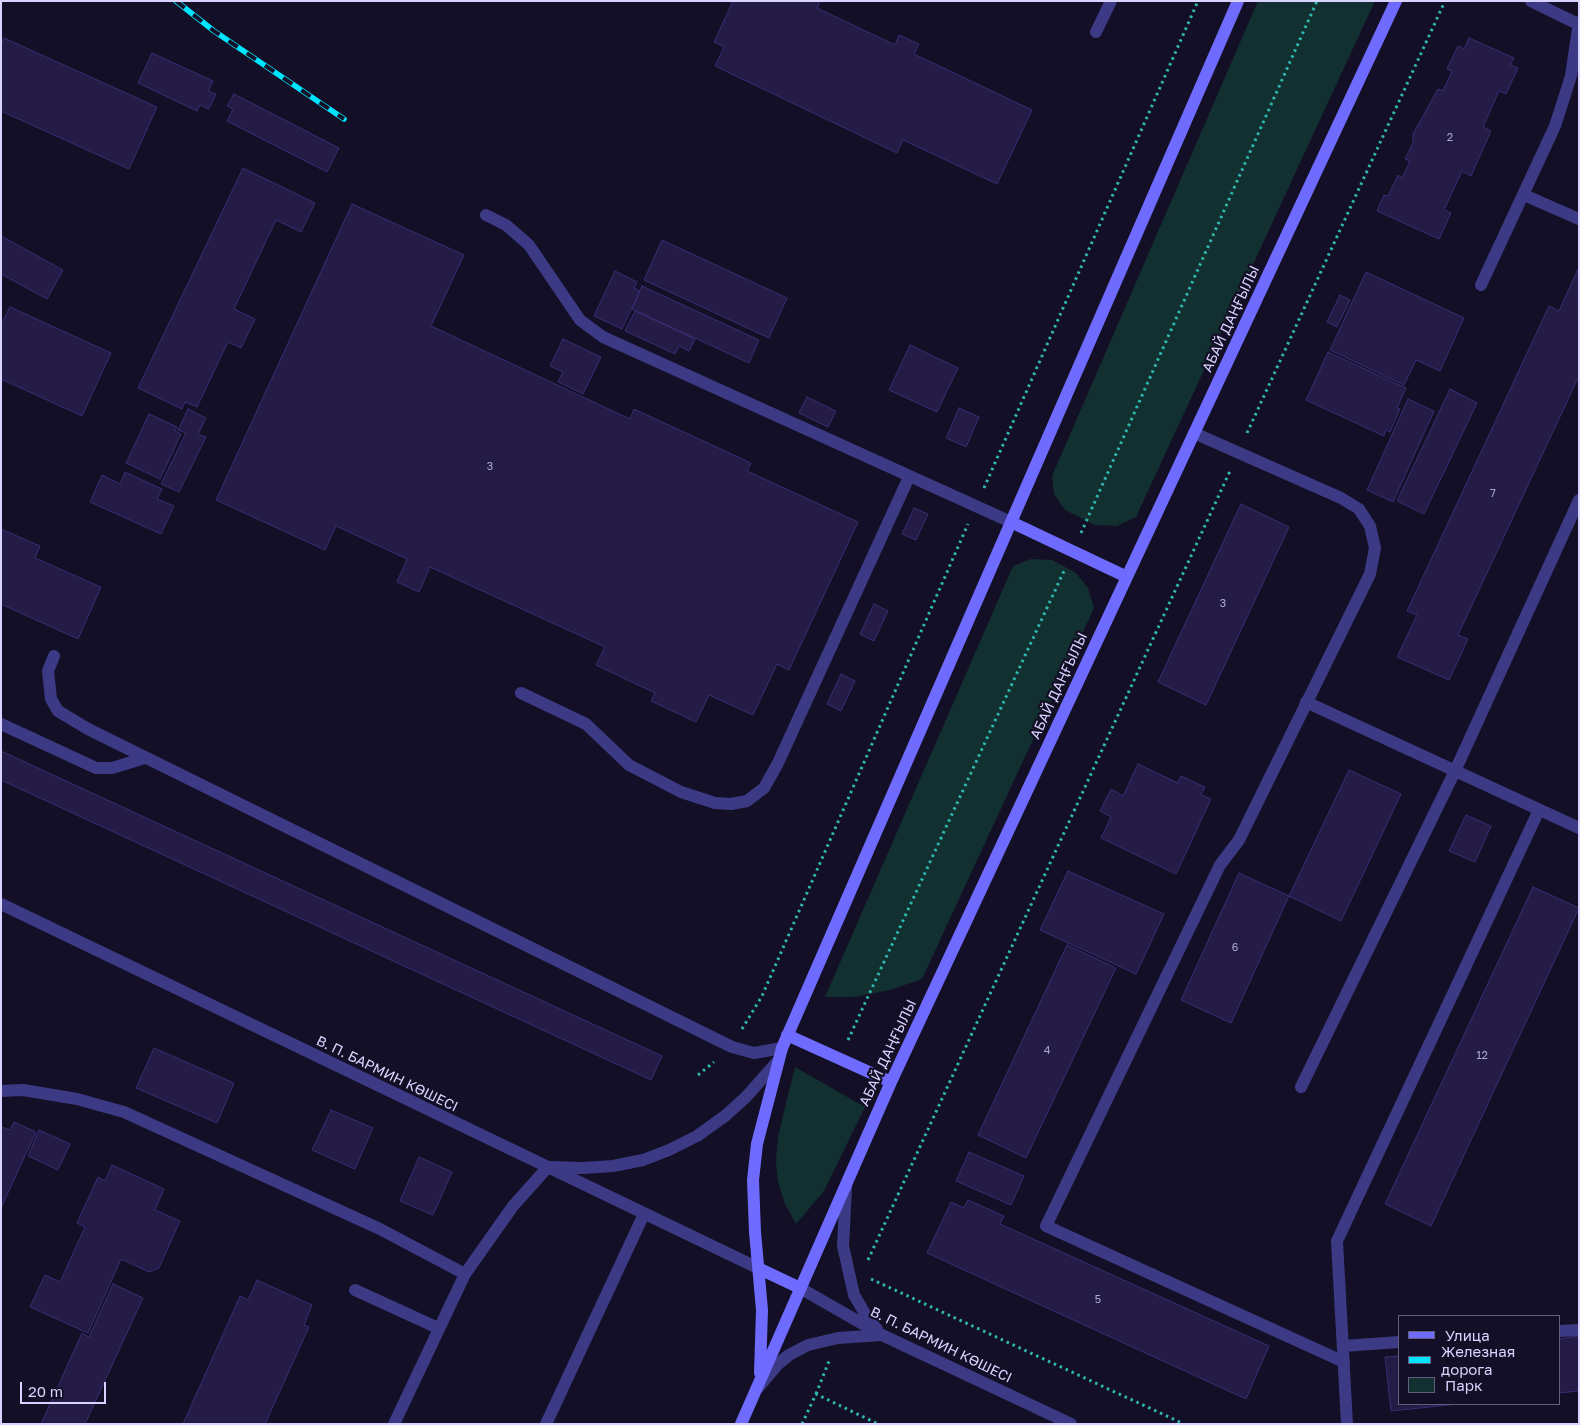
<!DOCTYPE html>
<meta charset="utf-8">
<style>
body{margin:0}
#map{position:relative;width:1580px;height:1425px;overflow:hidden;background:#130f26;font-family:"Golos Text",sans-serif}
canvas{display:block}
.frame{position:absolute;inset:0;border:2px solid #d9d4ff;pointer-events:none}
.legend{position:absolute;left:1398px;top:1315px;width:162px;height:90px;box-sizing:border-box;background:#130f26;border:1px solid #625e7d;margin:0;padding:6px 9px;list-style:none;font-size:15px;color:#d9d4ff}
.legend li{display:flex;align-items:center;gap:10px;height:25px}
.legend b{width:25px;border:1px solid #625e7d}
.scale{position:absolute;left:20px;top:1382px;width:86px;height:22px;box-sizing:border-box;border:2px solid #d9d4ff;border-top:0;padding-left:6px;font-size:15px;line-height:18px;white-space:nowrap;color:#d9d4ff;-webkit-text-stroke:4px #130f26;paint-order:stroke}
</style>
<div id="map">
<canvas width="1580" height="1425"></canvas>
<div class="frame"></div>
<ul class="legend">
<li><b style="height:6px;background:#6f6bff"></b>Улица</li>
<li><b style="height:6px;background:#00e5ff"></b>Железная дорога</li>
<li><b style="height:14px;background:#12302f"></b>Парк</li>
</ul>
<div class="scale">20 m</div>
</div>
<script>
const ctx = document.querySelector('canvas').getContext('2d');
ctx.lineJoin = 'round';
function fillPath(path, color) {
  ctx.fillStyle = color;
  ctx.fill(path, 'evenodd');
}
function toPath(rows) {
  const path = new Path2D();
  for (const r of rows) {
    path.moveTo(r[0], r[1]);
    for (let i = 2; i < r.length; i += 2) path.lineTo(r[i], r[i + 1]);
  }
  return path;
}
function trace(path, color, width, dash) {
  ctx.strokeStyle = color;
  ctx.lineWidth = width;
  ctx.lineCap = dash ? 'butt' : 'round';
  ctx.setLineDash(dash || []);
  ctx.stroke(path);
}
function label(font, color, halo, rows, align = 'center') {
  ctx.font = font + ' "Golos Text",sans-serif';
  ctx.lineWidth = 4.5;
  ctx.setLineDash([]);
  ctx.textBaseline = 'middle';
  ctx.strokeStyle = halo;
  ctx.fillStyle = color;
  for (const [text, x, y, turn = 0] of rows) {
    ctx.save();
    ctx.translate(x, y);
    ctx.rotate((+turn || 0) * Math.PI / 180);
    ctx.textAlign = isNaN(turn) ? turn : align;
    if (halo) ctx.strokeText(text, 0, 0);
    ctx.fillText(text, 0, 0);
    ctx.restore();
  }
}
fillPath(toPath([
 [1258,1,1375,1,1136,517,1117,526,1095,525,1065,510,1054,494,1052,476],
 [1031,559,1052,560,1076,573,1088,588,1094,608,922,979,890,990,854,997,825,997,1013,566],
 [795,1067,865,1107,824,1191,796,1224,785,1204,778,1182,776,1162,778,1136]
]), '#12302f');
const building = toPath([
 [733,1,820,1,817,8,895,45,899,35,919,44,914,54,1032,110,997,184,903,140,897,153,715,66,724,47,714,42,733,1],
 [4,38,157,107,129,169,1,111,1,45,4,38],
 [1469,38,1514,58,1510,65,1518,68,1506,94,1499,91,1483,127,1491,131,1471,176,1462,171,1444,210,1451,213,1439,239,1377,211,1384,195,1388,196,1398,175,1402,178,1410,161,1405,159,1413,143,1413,134,1438,89,1443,91,1452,71,1447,69,1458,46,1464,49,1469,38],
 [152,53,213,81,208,91,216,94,209,109,200,105,197,111,138,83,152,53],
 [234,94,339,148,327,172,227,121,233,109,227,106,234,94],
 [243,168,315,203,301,232,276,220,234,309,255,319,241,348,228,342,197,407,185,402,182,409,138,388,243,168],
 [352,204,464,255,431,326,630,419,634,409,751,463,747,471,858,522,789,670,777,664,753,715,709,695,696,722,651,701,655,693,596,665,605,647,430,567,419,592,397,582,407,559,336,526,325,550,216,500,352,204],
 [1,236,63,270,47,299,1,274,1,236],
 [662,240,787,298,769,338,644,280,662,240],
 [1578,269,1579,376,1458,635,1468,639,1449,680,1397,657,1417,615,1407,611,1549,306,1559,311,1578,269],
 [615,271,637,282,634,288,640,291,622,329,594,316,615,271],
 [1366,272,1464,318,1440,371,1416,360,1404,385,1330,350,1366,272],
 [642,286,759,340,749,363,632,309,642,286],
 [1340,295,1350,300,1337,327,1327,322,1340,295],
 [10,307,111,353,82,416,1,379,1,325,10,307],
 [635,311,695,339,689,351,679,346,675,354,625,331,635,311],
 [563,339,601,357,583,394,558,382,563,372,550,366,563,339],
 [910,345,958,368,937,412,889,390,910,345],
 [1328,352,1406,388,1397,408,1400,409,1390,432,1386,430,1384,436,1306,400,1328,352],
 [1450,389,1477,403,1424,514,1397,501,1450,389],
 [807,397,836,411,828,427,799,413,807,397],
 [1408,399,1434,411,1393,502,1367,490,1408,399],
 [959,408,979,417,966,447,946,438,959,408],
 [188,409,206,418,198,434,206,437,179,492,161,484,186,433,178,430,188,409],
 [149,414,177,427,175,431,181,434,160,479,126,463,149,414],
 [125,472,162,489,157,499,174,506,161,534,90,502,102,475,120,484,125,472],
 [1241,504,1289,527,1206,705,1158,682,1241,504],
 [914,508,928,514,916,540,902,534,914,508],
 [1,529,40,546,35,558,101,587,78,639,1,604,1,529],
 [874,604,888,611,874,641,860,634,874,604],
 [841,674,855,681,841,711,827,704,841,674],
 [1,751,662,1056,651,1080,1,780,1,751],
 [1138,764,1178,783,1181,776,1205,787,1201,795,1211,799,1176,874,1101,838,1111,817,1100,811,1111,789,1123,796,1138,764],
 [1349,770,1401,794,1341,921,1289,896,1349,770],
 [1466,815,1491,826,1475,862,1449,851,1466,815],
 [1068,871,1164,914,1136,974,1040,930,1068,871],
 [1239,873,1289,896,1231,1023,1181,1000,1239,873],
 [1533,887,1579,908,1431,1226,1385,1204,1533,887],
 [1067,945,1116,968,1026,1158,978,1135,1067,945],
 [154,1048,234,1083,217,1123,136,1088,154,1048],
 [331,1110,373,1128,355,1169,312,1150,331,1110],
 [14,1122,36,1132,1,1208,1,1127,10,1130,14,1122],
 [39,1130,70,1144,58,1170,28,1156,39,1130],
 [969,1152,1024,1176,1011,1205,956,1181,969,1152],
 [419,1157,452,1172,433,1215,400,1201,419,1157],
 [112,1165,164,1189,155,1210,180,1221,159,1268,149,1272,121,1259,88,1333,30,1307,45,1275,60,1282,85,1227,77,1223,98,1177,105,1181,112,1165],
 [968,1200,1004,1216,1000,1224,1269,1346,1246,1399,927,1253,951,1202,964,1208,968,1200],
 [257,1280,312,1305,304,1325,309,1327,265,1424,183,1424,240,1296,248,1300,257,1280],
 [113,1284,143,1298,85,1424,41,1424,82,1333,89,1337,113,1284],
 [1579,1336,1579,1391,1559,1393,1559,1339,1579,1336],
 [1399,1356,1399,1404,1458,1404,1391,1411,1385,1357,1399,1356]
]);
fillPath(building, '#241b47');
trace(building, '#3b2d73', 1);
trace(toPath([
 [1247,433,1445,1],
 [984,488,1198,1],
 [1081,533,1317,1],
 [742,1029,762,996,968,524],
 [848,1040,1064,571],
 [698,1075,714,1062],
 [868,1260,1230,471],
 [871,1279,1184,1424],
 [816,1394,829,1361],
 [802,1424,816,1394,878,1424]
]), '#2fb8b0', 3, [2.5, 4]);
trace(toPath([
 [1096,32,1111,1],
 [486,215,506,225,529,245,580,320,603,337,1011,522],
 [54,656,48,671,51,699,58,711,88,729],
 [521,693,586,724,629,765,681,792,715,803,731,804,747,801,764,788,778,763,909,477],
 [1,1091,23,1090,77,1099,124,1112,380,1229,465,1274,513,1206,547,1168],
 [355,1290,438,1328],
 [394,1424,465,1274],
 [546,1424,644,1214]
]), '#3d3a85', 12);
trace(toPath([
 [1531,1,1578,24],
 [1524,195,1579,219],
 [1481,285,1555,126,1571,76,1579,22],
 [1194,433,1341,498,1359,509,1370,526,1375,548,1370,574,1239,840,1220,865,1046,1226,1344,1362],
 [1306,702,1579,828],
 [1,724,96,768,112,768,145,758],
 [88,729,732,1047,754,1053,782,1048],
 [1301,1087,1455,771,1579,500],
 [1559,1331,1579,1330],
 [1343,1346,1399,1342],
 [1347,1424,1337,1241,1539,810]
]), '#3d3a85', 12);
trace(toPath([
 [1,904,760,1269],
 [550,1167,583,1168,613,1166,643,1160,669,1150,697,1136,725,1116,746,1097,777,1062],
 [846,1188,843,1246,854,1295,867,1317,877,1329],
 [800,1288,882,1335,1071,1424],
 [759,1387,778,1364,789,1355,808,1345,838,1338,882,1335]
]), '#3d3a85', 12);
trace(toPath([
 [1011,522,1127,577],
 [787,1035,891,1082],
 [760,1269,800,1288],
 [760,1373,762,1310,755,1232,753,1180,757,1144,782,1048,1238,1],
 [741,1424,891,1082,1396,1]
]), '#6f6bff', 12);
const rail = toPath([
 [176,1,214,31,344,119]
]);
trace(rail, '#00e5ff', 5.5);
trace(rail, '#130f26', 4, [11]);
label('11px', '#aca6d1', null, [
 ["2",1450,138],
 ["3",490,467],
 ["7",1493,494],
 ["3",1223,604],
 ["6",1235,948],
 ["4",1047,1051],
 ["12",1482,1056],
 ["5",1098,1300]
]);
label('14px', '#d9d4ff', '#130f26', [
 ["АБАЙ ДАҢҒЫЛЫ",1231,319,-65],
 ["АБАЙ ДАҢҒЫЛЫ",1059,686,-65],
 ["АБАЙ ДАҢҒЫЛЫ",888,1053,-65],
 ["В. П. БАРМИН КӨШЕСІ",387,1074,26],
 ["В. П. БАРМИН КӨШЕСІ",941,1345,26]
]);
</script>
